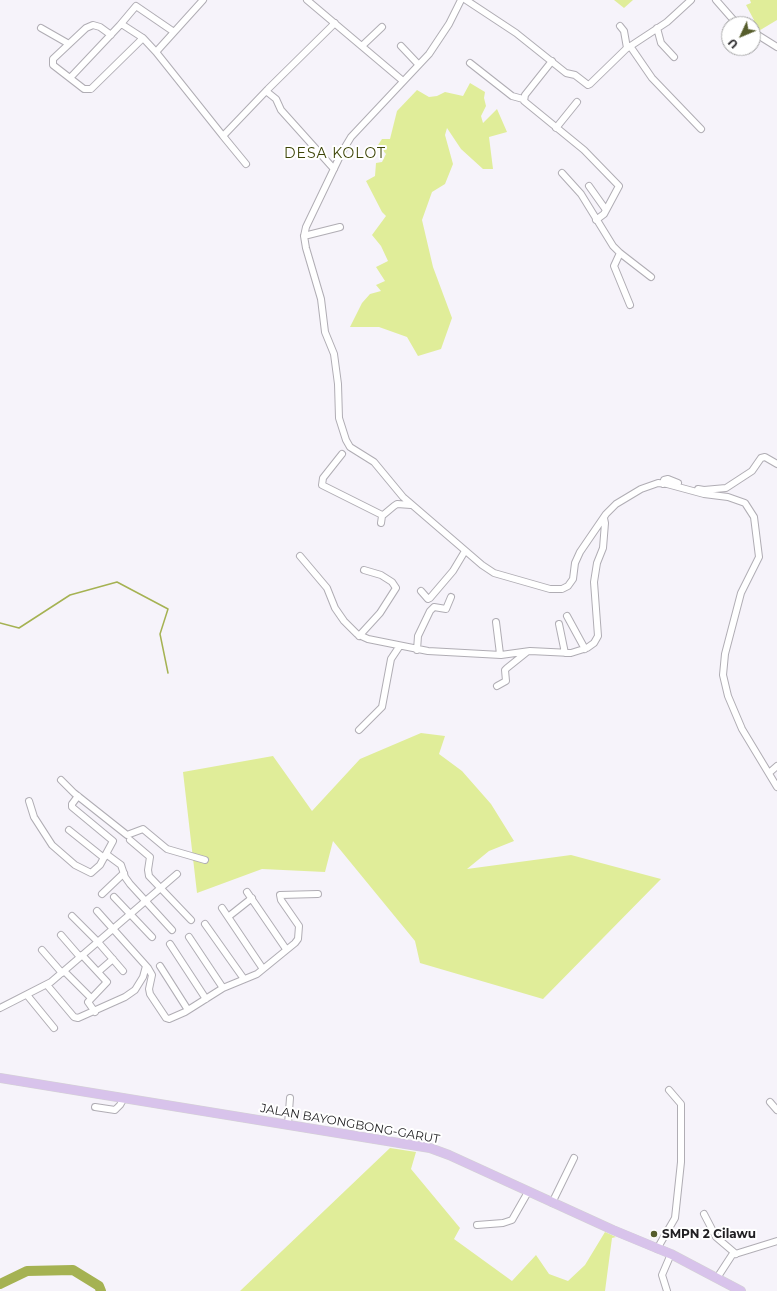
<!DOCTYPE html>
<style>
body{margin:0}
#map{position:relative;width:777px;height:1291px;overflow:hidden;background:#f6f3fa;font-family:Montserrat,sans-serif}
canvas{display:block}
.north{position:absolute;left:721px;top:16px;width:40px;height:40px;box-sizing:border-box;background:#fff;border:1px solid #a6a6a7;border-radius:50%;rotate:226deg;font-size:11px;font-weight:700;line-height:16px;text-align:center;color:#212023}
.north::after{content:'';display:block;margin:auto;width:14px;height:18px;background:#565d2c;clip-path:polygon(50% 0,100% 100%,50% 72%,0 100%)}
</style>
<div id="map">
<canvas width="777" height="1291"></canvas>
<div class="north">U</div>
</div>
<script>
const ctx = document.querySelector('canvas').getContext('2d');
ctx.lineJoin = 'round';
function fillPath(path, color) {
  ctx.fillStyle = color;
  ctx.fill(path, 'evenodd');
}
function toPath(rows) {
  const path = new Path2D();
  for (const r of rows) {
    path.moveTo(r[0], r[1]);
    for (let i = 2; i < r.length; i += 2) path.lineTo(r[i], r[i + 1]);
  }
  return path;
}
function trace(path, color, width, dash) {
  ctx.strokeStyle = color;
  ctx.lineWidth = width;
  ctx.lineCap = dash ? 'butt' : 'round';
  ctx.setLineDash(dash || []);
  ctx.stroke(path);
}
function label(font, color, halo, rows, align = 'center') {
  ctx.font = font + ' Montserrat,sans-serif';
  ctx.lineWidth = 4;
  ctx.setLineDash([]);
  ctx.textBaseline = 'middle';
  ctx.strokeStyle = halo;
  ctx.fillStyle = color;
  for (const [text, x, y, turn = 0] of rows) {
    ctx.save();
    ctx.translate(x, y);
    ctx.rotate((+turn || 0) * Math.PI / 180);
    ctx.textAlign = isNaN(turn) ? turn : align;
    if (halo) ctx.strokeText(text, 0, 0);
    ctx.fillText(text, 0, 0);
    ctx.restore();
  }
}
fillPath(toPath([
 [614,0,633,0,624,8],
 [750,0,777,0,777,20,757,32,753,31,753,24,749,24,754,20,746,5,751,3],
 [470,83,485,92,484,98,486,106,481,116,483,123,497,109,507,132,489,137,493,169,483,169,461,149,447,128,445,135,453,164,445,184,432,192,422,220,433,267,452,318,441,349,418,356,407,337,379,327,350,327,362,303,370,294,381,291,376,285,385,281,376,267,388,261,381,246,372,235,386,216,382,212,366,181,375,176,376,163,382,162,386,154,378,145,382,139,390,139,397,111,417,90,429,97,437,96,445,92,463,96],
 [421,733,445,736,439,754,462,771,491,804,514,841,489,851,467,869,571,855,661,879,543,999,420,963,415,941,333,841,325,872,262,869,197,893,183,772,273,756,312,811,360,759],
 [390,1148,416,1152,411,1169,460,1228,454,1239,512,1281,536,1255,549,1274,568,1281,585,1265,605,1232,616,1237,612,1238,605,1291,240,1291]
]), '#e0ed99');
trace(toPath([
 [0,623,19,628,70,595,117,582,168,609,160,634,168,673]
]), '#a5b252', 1.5);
trace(toPath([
 [0,1284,27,1271,73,1270,99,1286,101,1291]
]), '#a5b252', 10);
const street = toPath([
 [307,0,403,81],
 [461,0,449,24,429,54,351,137,342,152,306,227,304,236,306,248,321,299,325,332,334,354,338,384,339,418,346,440,350,447,374,462,403,497,482,565,494,573,550,589,562,589,568,586,573,579,575,563,580,552,606,514,616,504,641,489,658,483,667,484,704,494,728,497,745,503,754,517,759,557,741,593,725,654,723,675,728,696,742,729,777,787],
 [466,0,516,33,566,73,575,75,588,85,590,84,626,49,667,22,691,0],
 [716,0,737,24],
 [120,25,136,6,174,32],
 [620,26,624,31,627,48],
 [41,28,69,44],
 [657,28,661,43,674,57],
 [753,32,777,47],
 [111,35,100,27,93,25,86,28,53,59,53,65,84,89,91,89,143,38],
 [363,45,382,27],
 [401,46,418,64],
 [630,46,652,78,701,129],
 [156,52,223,136],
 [552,61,525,95,524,101,584,150,619,186,604,214,596,220],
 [470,63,512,96,523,99],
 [70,78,120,25,123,25,143,38,156,52,203,0],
 [266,91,276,99,281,110,334,169],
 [556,128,577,102],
 [246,164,223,136,268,89,335,23],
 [562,173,581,194,613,246,620,253,651,277],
 [589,186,606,210],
 [304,236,340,227],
 [620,253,614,266,630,305],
 [342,454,323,478,322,485,382,515],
 [663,484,664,480,668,479,678,483],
 [698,489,704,490,726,488,752,471,761,458,765,457,777,464],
 [381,523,382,516,394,506,397,504,411,505],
 [300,556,327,588,335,608,344,621,357,634,368,639,428,651,501,655,530,651,571,653,587,648,594,643,598,636,594,582,597,563,603,548,605,523,604,518],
 [421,591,428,599,430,598,453,571,465,551],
 [567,616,585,649],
 [496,622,500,654],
 [559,624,565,653],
 [359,636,380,613,396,588,392,582,381,575,364,570],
 [417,650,418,636,430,611,434,607,446,609,451,597],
 [497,686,506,681,505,670,507,668,527,652],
 [359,730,382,707,391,659,399,647],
 [769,773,777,766],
 [61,780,74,793,127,835,143,829,167,849,205,860],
 [29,801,34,817,52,845,75,865,91,873,100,865,113,841,72,807,72,804,78,796],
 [69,830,104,858],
 [130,840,150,857,148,870,149,876,191,920],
 [106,854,121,865,125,877,130,884,172,930],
 [247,892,286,949],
 [102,894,124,873],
 [114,897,152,937],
 [222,908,263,969],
 [97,911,148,968,152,975,149,989,150,994,166,1018,169,1019,185,1012,223,988,257,974,295,943,298,939,299,926,281,900,280,895,318,894],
 [72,916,98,942,123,971],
 [228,917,252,898],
 [205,924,244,979],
 [61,935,80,957],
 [189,937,223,988],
 [170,944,206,999],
 [42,950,62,973],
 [82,955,107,982,88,1002,95,1012],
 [160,966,188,1010],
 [64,971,91,998],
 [98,972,113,959],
 [47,985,74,1017,78,1018,125,997,135,990,143,977,146,966],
 [27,995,54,1028],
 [0,1008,51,982,177,874],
 [770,1102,777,1110],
 [95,1107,115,1110,120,1105,124,1098],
 [288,1124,290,1098],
 [552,1203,574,1158],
 [704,1214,716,1237,736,1254],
 [477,1225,503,1223,512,1220,528,1192],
 [657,1249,675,1218,681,1162,681,1104,669,1090],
 [717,1278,732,1255,777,1241],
 [667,1291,662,1275,671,1254]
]);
const primary = toPath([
 [0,1078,430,1148,449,1155,613,1230,671,1254,741,1291]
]);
trace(street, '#b0adb4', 8);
trace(primary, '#d3d2d3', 10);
trace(street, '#fff', 6);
trace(primary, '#d8c3eb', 9);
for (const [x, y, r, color] of [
 [654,1234,4,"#565d2c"]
]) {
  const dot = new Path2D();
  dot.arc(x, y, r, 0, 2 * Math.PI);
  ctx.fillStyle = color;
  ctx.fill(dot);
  trace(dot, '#fff', 1.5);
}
label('12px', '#212023', '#fff', [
 ["JALAN BAYONGBONG-GARUT",350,1124,10]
]);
label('bold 12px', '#212023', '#fff', [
 ["SMPN 2 Cilawu",662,1234]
], 'left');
ctx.letterSpacing = '1px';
label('14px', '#3d4406', '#fff', [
 ["DESA KOLOT",335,154]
]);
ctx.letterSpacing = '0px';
</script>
